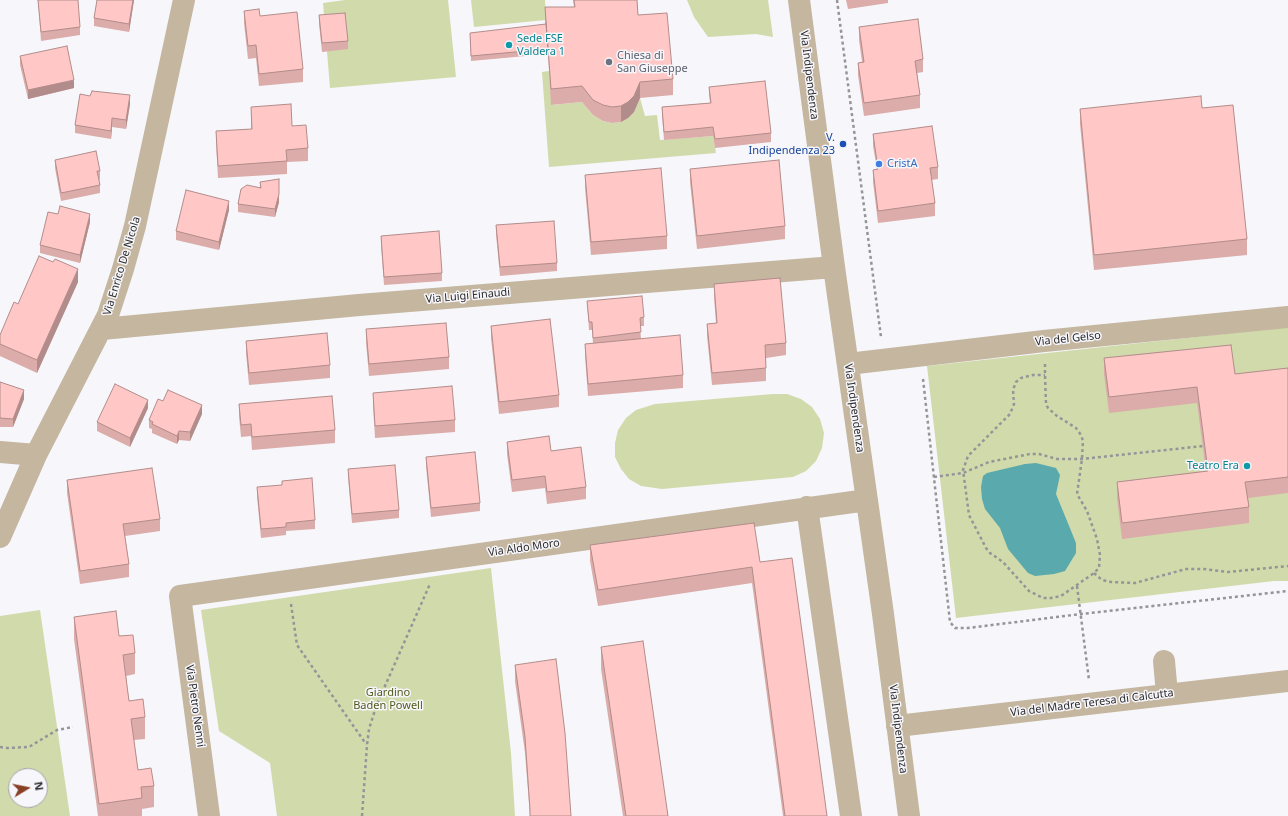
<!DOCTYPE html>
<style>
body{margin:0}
#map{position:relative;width:1288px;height:816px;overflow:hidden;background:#f6f6fb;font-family:"Noto Sans",sans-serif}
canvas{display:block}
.north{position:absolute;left:8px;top:768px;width:40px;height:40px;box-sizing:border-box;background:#f6f6fb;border:1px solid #a5a5a9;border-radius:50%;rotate:80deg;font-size:11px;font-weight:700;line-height:16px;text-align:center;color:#2c2c2d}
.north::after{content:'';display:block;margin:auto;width:14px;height:18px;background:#883f23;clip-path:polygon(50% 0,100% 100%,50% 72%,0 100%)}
</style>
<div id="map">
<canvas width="1288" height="816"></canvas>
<div class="north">N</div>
</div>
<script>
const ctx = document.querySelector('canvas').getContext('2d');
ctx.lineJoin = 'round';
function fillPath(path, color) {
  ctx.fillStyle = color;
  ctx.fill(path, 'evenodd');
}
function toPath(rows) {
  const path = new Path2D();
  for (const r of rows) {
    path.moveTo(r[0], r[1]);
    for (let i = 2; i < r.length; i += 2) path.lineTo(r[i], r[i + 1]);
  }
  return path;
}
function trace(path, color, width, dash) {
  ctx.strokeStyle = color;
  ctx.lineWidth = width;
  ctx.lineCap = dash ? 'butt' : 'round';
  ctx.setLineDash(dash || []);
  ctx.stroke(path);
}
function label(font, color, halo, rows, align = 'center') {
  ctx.font = font + ' "Noto Sans",sans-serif';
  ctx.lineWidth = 3;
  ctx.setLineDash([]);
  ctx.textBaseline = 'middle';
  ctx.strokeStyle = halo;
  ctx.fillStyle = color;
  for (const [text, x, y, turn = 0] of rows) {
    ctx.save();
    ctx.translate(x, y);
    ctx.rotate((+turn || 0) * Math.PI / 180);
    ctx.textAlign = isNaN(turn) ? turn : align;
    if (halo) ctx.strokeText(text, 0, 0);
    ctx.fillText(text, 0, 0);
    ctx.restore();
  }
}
fillPath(toPath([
 [345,0,448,0,456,77,330,88,323,3],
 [471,0,545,0,546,20,474,27],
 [687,0,768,0,773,37,756,34,708,37,694,17],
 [549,71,552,105,582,102,593,115,603,121,612,123,621,122,628,118,634,112,640,98,645,116,657,115,660,140,713,136,716,153,549,167,542,72],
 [1288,327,1288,581,1274,581,956,618,927,366],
 [773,394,787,394,801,399,812,407,820,419,824,433,822,448,816,461,806,471,793,477,662,489,641,486,629,479,621,469,615,457,615,443,618,430,626,418,636,410,655,404],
 [491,568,511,753,515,816,277,816,270,763,219,731,201,610],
 [40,610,70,816,0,816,0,616],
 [16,776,40,776,40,800,16,800]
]), '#d1daab');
fillPath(toPath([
 [1036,463,1056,468,1060,475,1056,494,1076,543,1076,553,1065,571,1054,574,1035,576,1028,573,1008,549,1000,528,985,509,982,499,981,487,983,476,987,473,1025,464]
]), '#5aa9ad');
trace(toPath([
 [837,0,881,337],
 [1045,364,1045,375,1046,404,1048,408,1057,416,1076,428,1081,435,1083,441,1082,459,1077,494,1087,511,1097,539,1100,555,1099,568,1094,573,1061,596,1051,598,1043,598,1029,591,1003,562,990,553,986,548,969,515,963,470,968,456,1010,414,1014,404,1013,390,1016,382,1021,378,1033,375,1045,375],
 [923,379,950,622,955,628,968,628,1081,614,1288,591],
 [934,477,963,473,989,462,1030,454,1039,454,1057,459,1082,459,1203,446],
 [1094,573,1102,580,1111,582,1135,583,1186,569,1204,569,1228,572,1288,566],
 [1077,586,1089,680],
 [291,604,297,645,366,744],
 [0,747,7,748,29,747,57,730,73,727],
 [362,816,367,745,369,729,377,704,430,584]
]), '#959598', 2.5, [3, 3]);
trace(toPath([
 [799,0,834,267,883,614,909,816],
 [102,329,359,305,834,267],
 [848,364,1044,341,1288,317],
 [0,452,36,455],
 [807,507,851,816],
 [0,537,36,455,108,315,123,269,135,226,184,0],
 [1164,661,1167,694],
 [897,726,1288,681],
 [209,816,180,596,867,500]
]), '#c4b69f', 22);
fillPath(toPath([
 [38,0,80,27,80,35,41,41],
 [134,0,129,32,94,26,94,18],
 [573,0,637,0,638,15,673,79,673,95,640,98,634,112,628,118,621,122,612,123,603,121,593,115,582,102,551,105,548,53,548,54,471,61,470,37,545,25,545,7,574,7],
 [846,0,888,0,888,3,848,9],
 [244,11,260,16,303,69,303,82,259,86,256,58,248,59,244,23],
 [319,15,348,41,348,49,322,52,319,24],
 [859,27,923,59,923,72,917,73,920,95,920,108,864,116,858,75,858,63,862,62,859,40],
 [20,56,74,88,28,99,20,65],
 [709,87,771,133,771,142,715,148,713,136,664,140,662,115,662,107,710,103,709,95],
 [130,104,126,129,112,127,111,139,75,133,75,125],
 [251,107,292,126,308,148,308,161,287,162,287,174,218,178,216,143,216,131,251,129],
 [1202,108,1247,239,1247,255,1094,270,1080,124,1080,109],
 [873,134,938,167,938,179,931,180,935,203,935,216,878,223,873,182,873,170,877,169,873,146],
 [55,160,100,171,100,179,99,180,100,185,100,193,61,201,55,168],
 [690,169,785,226,785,239,697,249,690,182],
 [585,175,667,236,667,249,591,255,585,188],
 [260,182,279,202,275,217,238,212,238,204,260,187],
 [229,210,219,250,176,240,176,231],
 [90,222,80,263,40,253,40,245],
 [496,225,557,263,557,271,500,276,496,234],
 [381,236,442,273,442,281,384,285,381,245],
 [78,282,37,373,0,356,0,335,18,304],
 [714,284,786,343,786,355,766,358,766,381,712,385,707,336,707,324,716,323,714,297],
 [587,301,644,317,644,326,640,326,641,339,683,375,683,388,588,396,585,356,585,344,593,343,592,330,589,330],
 [491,326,559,395,559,407,499,414,491,338],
 [366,329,449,357,449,369,369,376,366,342],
 [246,341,330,365,330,378,249,385,246,353],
 [1104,358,1235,374,1288,368,1288,493,1248,498,1249,507,1249,523,1122,539,1117,498,1117,482,1206,471,1197,403,1109,413,1104,374],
 [0,382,24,399,13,427,0,427],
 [373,393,455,420,455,432,375,438,373,405],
 [163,401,202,414,190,441,179,440,177,444,152,433,152,429,149,428,149,420],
 [239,404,335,430,335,443,252,450,251,436,241,437,239,416],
 [148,408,130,447,97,431,97,422],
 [507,442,551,451,586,487,586,499,547,504,545,488,512,492,507,454],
 [426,457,480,503,480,511,431,517,426,466],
 [348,469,399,510,399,518,352,523,348,477],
 [67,480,160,519,160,531,125,536,129,564,129,577,80,584,67,493],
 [257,487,315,520,315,529,286,531,286,535,261,538,257,496],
 [590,545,760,562,827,816,783,816,752,583,598,606,590,561],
 [74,617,119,636,135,653,135,674,126,676,129,701,145,717,145,739,134,740,138,770,154,786,154,807,142,809,142,816,98,816,74,639],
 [601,647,668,816,623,816,601,669],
 [515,665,571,816,530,816,525,753,515,681]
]), '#dbacaa');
fillPath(toPath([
 [133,0,134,0,129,32,129,24],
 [74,80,74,88,28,99,28,90],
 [640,82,640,98,634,112,628,118,621,122,621,106],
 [130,95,130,104,126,129,126,120],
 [112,118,112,127,111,139,111,131],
 [279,194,279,202,275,217,275,209],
 [229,201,229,210,219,250,219,242],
 [90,214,90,222,80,263,80,255],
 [78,269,78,282,37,373,37,360],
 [24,390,24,399,13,427,13,419],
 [148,400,148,408,130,447,130,438],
 [202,405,202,414,190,441,190,432],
 [179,431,179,440,177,444,177,436]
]), '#b28c8b');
const building = toPath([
 [38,0,78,0,80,27,41,32,38,0],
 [97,0,133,0,129,24,94,18,97,0],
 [574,0,637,0,638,15,667,13,673,79,640,82,634,96,628,102,621,106,612,107,603,105,593,100,582,86,551,89,545,7,575,7,574,0],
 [259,9,260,16,297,12,303,69,259,74,256,45,248,46,244,11,259,9],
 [345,13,348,41,322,43,319,15,345,13],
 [918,19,923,59,915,61,920,95,864,103,858,63,864,62,859,27,918,19],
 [546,24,548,49,471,56,470,33,546,24],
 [67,46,74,80,28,90,20,56,67,46],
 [765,81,771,133,715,139,713,127,664,132,662,107,711,103,709,87,765,81],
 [92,91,130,95,126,120,112,118,111,131,75,125,80,94,90,96,92,91],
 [1201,96,1202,108,1233,105,1247,239,1094,255,1080,109,1201,96],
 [291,104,292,126,306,125,308,148,286,150,287,161,218,166,216,131,252,129,251,107,291,104],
 [932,126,938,167,930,168,935,203,878,211,873,170,878,169,873,134,932,126],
 [96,151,100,171,97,171,100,185,61,193,55,160,96,151],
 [779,160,785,226,697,236,690,169,779,160],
 [661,168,667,236,591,242,585,175,661,168],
 [279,179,279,194,275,209,238,204,241,189,247,185,261,188,260,182,279,179],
 [186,190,229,201,219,242,176,231,186,190],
 [60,206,90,214,80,255,40,245,48,212,58,214,60,206],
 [554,221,557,263,500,267,496,225,554,221],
 [439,231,442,273,384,277,381,236,439,231],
 [39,256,53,262,55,259,78,269,37,360,0,344,0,335,14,302,18,304,39,256],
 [780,278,786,343,765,345,766,368,712,373,707,324,717,323,714,284,780,278],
 [642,296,644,317,640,318,641,332,593,338,592,322,589,322,587,301,642,296],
 [550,319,559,395,499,402,491,326,550,319],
 [446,323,449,357,369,364,366,329,446,323],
 [327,333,330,365,249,373,246,341,327,333],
 [680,335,683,375,588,384,585,344,680,335],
 [1231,345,1235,374,1288,368,1288,477,1245,482,1249,507,1122,523,1117,482,1208,471,1197,387,1109,397,1104,358,1231,345],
 [0,382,24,390,13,419,0,418,0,382],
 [115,384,148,400,130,438,97,422,115,384],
 [452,386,455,420,375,426,373,393,452,386],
 [168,390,202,405,190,432,179,431,177,436,152,424,153,422,149,420,158,399,163,401,168,390],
 [332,396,335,430,252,437,251,424,241,425,239,404,332,396],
 [549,436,551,451,581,447,586,487,547,492,545,476,512,480,507,442,549,436],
 [475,452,480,503,431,508,426,457,475,452],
 [395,465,399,510,352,514,348,469,395,465],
 [152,468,160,519,123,524,129,564,80,571,67,480,152,468],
 [312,478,315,520,286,523,286,527,261,529,257,487,282,485,282,481,312,478],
 [754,523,760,562,792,558,827,816,785,816,752,567,598,590,590,545,754,523],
 [116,611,119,636,133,635,135,653,123,655,129,701,143,699,145,717,131,719,138,770,151,768,154,786,141,787,142,798,99,804,74,617,116,611],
 [643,641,668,816,626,816,601,647,643,641],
 [556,659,565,733,571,816,530,816,530,810,525,737,515,665,556,659]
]);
fillPath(building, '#ffc8c6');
trace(building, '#b28c8b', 1);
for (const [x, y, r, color] of [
 [509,45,4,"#0f9aa8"],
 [609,62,4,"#6b7280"],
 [843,144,4,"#1a4fb4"],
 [879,164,4,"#3f7fe0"],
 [1247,466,4,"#0f9aa8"]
]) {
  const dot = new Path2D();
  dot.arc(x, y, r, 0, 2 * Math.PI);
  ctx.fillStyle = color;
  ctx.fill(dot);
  trace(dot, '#f6f6fb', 1.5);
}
label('11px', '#0d838f', '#f6f6fb', [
 ["Sede FSE",517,39],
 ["Valdera 1",517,52],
 ["Teatro Era",1239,466,"right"]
], 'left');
label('11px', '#5b616d', '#f6f6fb', [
 ["Chiesa di",617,56],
 ["San Giuseppe",617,69]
], 'left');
label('11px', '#2c2c2d', '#f6f6fb', [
 ["Via Indipendenza",809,75,83],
 ["Via Enrico De Nicola",122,266,-73],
 ["Via Luigi Einaudi",468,296,-5],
 ["Via del Gelso",1068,339,-6],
 ["Via Indipendenza",854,408,82],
 ["Via Aldo Moro",524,548,-8],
 ["Via del Madre Teresa di Calcutta",1092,703,-7],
 ["Via Pietro Nenni",195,706,82],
 ["Via Indipendenza",898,729,83]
]);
label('11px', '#164399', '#f6f6fb', [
 ["V.",835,138],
 ["Indipendenza 23",835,151]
], 'right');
label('11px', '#366cbe', '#f6f6fb', [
 ["CristA",887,164]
], 'left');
label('11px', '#535b1b', '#f6f6fb', [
 ["Giardino",388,693],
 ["Baden Powell",388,706]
]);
</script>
